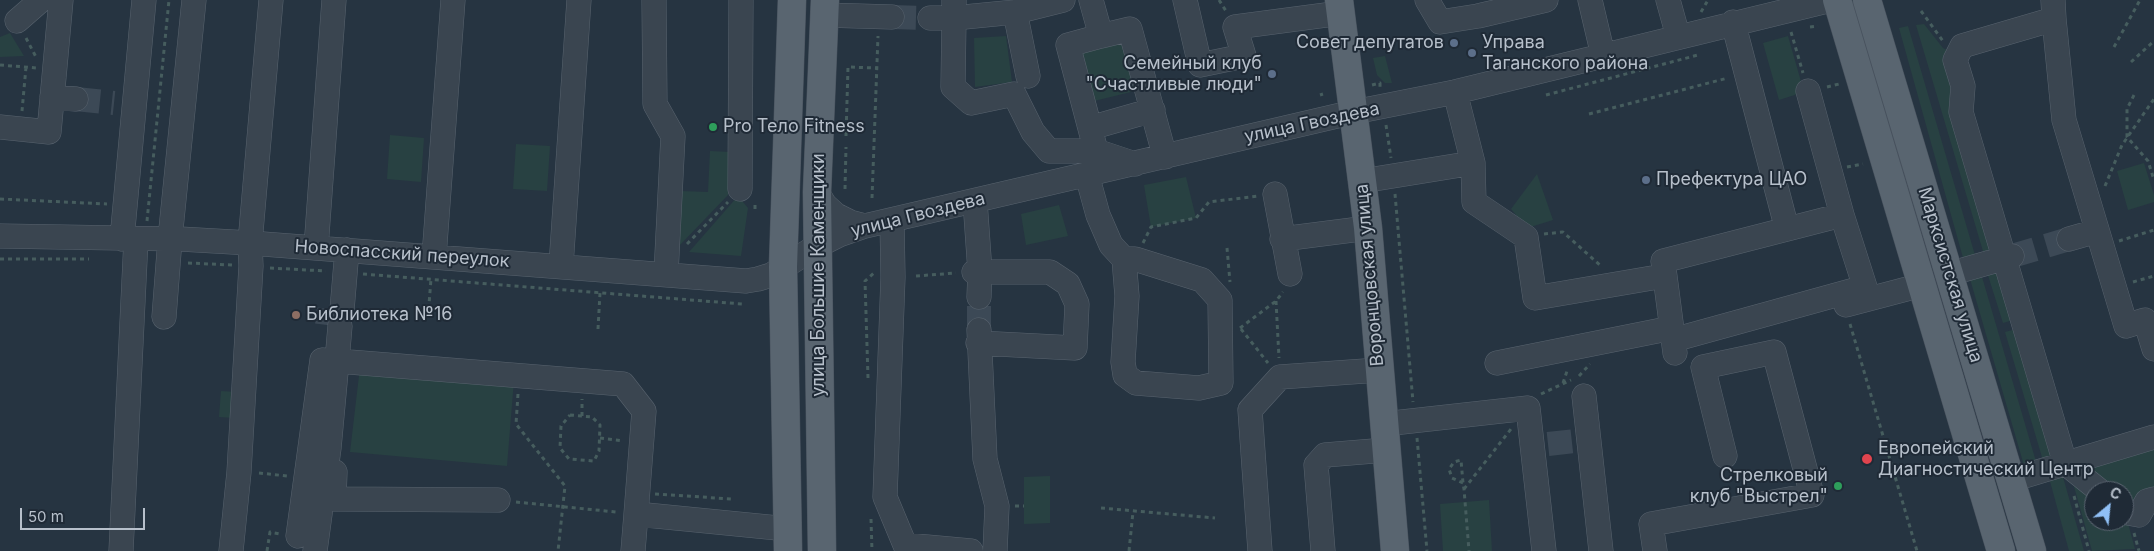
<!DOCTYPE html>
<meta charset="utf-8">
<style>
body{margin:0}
#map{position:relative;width:2154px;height:551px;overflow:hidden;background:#263441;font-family:Inter,sans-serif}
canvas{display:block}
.north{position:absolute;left:2084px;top:481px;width:50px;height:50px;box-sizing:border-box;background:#1f2a36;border:1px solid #5c6672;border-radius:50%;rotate:28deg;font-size:14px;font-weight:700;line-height:20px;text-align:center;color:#b7c0cb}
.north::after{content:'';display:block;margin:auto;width:18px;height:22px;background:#90c0f6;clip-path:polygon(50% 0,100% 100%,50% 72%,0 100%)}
.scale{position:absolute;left:20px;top:508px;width:125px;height:22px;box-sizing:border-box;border:2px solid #b7c0cb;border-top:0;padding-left:6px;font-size:15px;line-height:18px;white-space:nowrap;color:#b7c0cb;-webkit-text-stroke:4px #1f2a36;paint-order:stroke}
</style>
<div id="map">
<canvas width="2154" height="551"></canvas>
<div class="north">С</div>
<div class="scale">50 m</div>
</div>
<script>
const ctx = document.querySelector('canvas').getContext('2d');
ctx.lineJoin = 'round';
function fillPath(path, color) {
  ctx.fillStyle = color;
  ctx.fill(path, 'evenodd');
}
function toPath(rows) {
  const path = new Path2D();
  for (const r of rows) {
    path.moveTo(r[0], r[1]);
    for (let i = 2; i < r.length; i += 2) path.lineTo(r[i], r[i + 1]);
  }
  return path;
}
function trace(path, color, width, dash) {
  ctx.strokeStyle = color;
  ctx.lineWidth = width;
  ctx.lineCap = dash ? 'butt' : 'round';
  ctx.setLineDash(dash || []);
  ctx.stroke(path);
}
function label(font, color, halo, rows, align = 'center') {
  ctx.font = font + ' Inter,sans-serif';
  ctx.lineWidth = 4;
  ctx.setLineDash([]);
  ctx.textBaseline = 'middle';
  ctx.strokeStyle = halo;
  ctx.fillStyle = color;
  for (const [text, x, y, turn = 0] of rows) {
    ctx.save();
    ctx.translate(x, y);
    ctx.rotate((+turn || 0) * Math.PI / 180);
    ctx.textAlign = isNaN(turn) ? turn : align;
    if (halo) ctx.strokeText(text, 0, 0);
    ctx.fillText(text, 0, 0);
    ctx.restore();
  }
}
fillPath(toPath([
 [1924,24,1943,48,1953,53,1998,254,1985,258,1916,25],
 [1908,26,1977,262,1965,265,1899,28],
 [10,33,24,56,0,57,0,37],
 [1006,36,1012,82,975,87,974,38],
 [1788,36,1804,92,1779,100,1763,43],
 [1123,42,1135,91,1090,102,1078,53],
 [1385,56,1392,83,1385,83,1377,75,1373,58],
 [390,135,424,138,421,182,387,179],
 [516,144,550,146,547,191,513,189],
 [710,151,730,152,728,195,680,245,681,191,708,192],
 [2144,163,2154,195,2154,202,2128,210,2117,171],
 [1537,174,1553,220,1527,228,1511,209],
 [1186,177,1196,218,1151,227,1144,185],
 [738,196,748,208,741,256,689,252],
 [1059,205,1068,236,1026,245,1021,214],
 [2001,264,2017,319,2003,323,1986,269],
 [1980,270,2037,465,2025,469,1968,272],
 [2020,328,2059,460,2044,464,2005,332],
 [360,367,514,380,507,466,350,452],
 [221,391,237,392,235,418,219,417],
 [2154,442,2154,495,2124,505,2124,491,2107,491,2075,465],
 [2061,470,2084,551,2069,551,2048,474],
 [2070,472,2094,491,2094,521,2124,521,2126,516,2135,549,2092,551],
 [1050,476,1050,523,1024,524,1024,477],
 [1489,500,1492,551,1443,551,1440,504]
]), '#284142');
trace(toPath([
 [892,17,930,18],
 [76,99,114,103],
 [2012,256,2069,239],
 [327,325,329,309],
 [979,330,979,297],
 [1548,444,1575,441]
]), '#3c4956', 24, [24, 12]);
const minor = toPath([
 [654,0,655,104,673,136,666,274],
 [954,0,954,18,1015,12,1028,76],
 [1091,0,1101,36,1130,29,1165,157],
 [1185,0,1200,65,1244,56,1235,27,1341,13],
 [1427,0,1440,22,1478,16,1546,0],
 [1590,0,1603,55],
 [1668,0,1678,36],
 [2053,0,2054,19,1962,46,1955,60,1963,86,1961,112,2065,463,2100,491],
 [1015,12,1063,0],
 [824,15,892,17],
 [930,18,954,18,953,87,971,103,1014,94,1033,132,1049,151,1096,151,1135,164],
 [2054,19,2064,120,2126,326,2145,320,2154,349],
 [17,21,41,0],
 [1733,22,1787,229],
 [1455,92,1473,163],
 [52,97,76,99],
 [0,127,49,132,61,0],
 [1090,128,1153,110],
 [1096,151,1068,45,1101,36],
 [1087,175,1098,215,1111,245,1124,259,1135,259,1202,280,1220,300,1221,383,1199,388,1136,383,1125,375,1123,362,1127,296,1124,259],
 [1362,181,1473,163,1474,202,1526,237,1535,298,1652,278],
 [740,189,741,0],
 [817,192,825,205,836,215,850,222,865,226],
 [1275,194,1290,274],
 [975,201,980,272,979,297],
 [892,220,893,277,885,497,905,545,971,551],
 [0,236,180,239,250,243,746,281,758,279,771,275,817,246,839,235,865,226,1354,112,1455,92,1831,0],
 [122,239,144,0],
 [1282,239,1368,228],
 [2069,239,2097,231],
 [316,248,334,0],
 [434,257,453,0],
 [561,266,579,0],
 [974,272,1050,272,1068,284,1077,304,1075,348,978,343],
 [1949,274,2012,256],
 [1846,305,1922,285],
 [342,310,347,250],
 [164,317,170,239,194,0],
 [340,326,337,361,623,384,644,411,636,514,788,529],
 [979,330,985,459,997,506,995,551],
 [1673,340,1865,287,1842,215,1808,91],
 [1675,353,1663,261,1842,215],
 [1497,363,1672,328],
 [1584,396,1601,551],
 [1384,424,1528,408,1544,551],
 [335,472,334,499,498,500],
 [2011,480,2154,437],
 [2124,510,2128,513,2139,515,2147,501,2154,499],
 [298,536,322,360,337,361,329,448,315,551],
 [121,551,136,239],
 [231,551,239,472,251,266,250,243,271,0],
 [633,551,636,514],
 [1260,551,1250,410,1280,377,1379,370],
 [1323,551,1316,465,1325,455,1386,450],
 [1655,551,1651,524,1812,495,1774,352,1703,367,1725,456]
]);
const major = toPath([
 [1339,0,1368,228,1395,551],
 [1837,0,2001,551],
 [1867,0,2032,551],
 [788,551,783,267,792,0],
 [822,551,817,192,825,0]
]);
trace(minor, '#58636e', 25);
trace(major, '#47515d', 29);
trace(toPath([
 [1219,0,1226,11],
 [1921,11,1943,41],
 [1701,12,1708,0],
 [1810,27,1818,26],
 [1791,32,1803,73],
 [26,38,36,57],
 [2114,47,2140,0],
 [2131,62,2154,41],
 [0,65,37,68],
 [1372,85,1380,83,1380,87],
 [1827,87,1839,84],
 [1320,95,1323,94],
 [1546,95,1698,55],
 [2134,95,2127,109,2127,137,2148,161,2154,180],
 [22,111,26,67],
 [1589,114,1728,78],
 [1386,125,1391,158],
 [846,136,848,67,877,68],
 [1847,167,1863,164],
 [2105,186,2122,145,2154,99],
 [845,189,846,147],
 [1395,194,1413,402],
 [872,198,878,36],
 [0,199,107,204],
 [755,209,755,202],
 [147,221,169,0],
 [1544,234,1563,232,1602,267],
 [2119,241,2154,230],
 [1143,243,1151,227,1196,218,1209,202,1258,196],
 [687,244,728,202],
 [1227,248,1230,282],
 [0,259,89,259],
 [188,263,232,265],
 [270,268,326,271],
 [363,274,742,304,742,301],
 [916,276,956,273],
 [2133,282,2154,276],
 [1276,301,1279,358],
 [428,317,431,279],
 [1850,324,1917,551],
 [1240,328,1276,301,1283,292],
 [598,329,600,293],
 [1241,329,1268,363],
 [1579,376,1590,364],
 [868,378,865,281,874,273],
 [1563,383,1568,368],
 [518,394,516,424,565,486,558,551],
 [1541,394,1571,380],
 [570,415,592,417,600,425,599,451,594,461,569,459,560,448,561,426,570,415],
 [582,416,582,399],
 [600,438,623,441],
 [1417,438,1427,551],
 [259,473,287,476],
 [1463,483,1452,478,1449,469,1454,462,1461,460,1463,483,1464,489,1469,551],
 [1464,489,1511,429],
 [655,494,732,499],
 [2074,496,2089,551],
 [516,502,616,512],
 [1015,506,1024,506],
 [1101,508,1215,518],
 [871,519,872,551],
 [2134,533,2139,551],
 [267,551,270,532,280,534],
 [1129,551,1133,512]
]), '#465d5e', 3, [4, 4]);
trace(minor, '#3a4550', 24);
trace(major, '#596570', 28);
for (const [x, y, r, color] of [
 [1454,43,5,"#5c6f8a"],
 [1472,53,5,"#5c6f8a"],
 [1272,74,5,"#5c6f8a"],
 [713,127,5,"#2e9e5b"],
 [1646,180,5,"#5c6f8a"],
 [296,315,5,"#8d6e63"],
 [1867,459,6,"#e0444e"],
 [1838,486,5,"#2e9e5b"]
]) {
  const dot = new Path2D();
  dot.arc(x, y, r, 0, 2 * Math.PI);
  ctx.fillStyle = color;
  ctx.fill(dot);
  trace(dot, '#1f2a36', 2);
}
label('18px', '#b7c0cb', '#1f2a36', [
 ["Совет депутатов",1444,43,"right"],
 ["Управа",1482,43],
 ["Таганского района",1482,64],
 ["Семейный клуб",1262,64,"right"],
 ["\"Счастливые люди\"",1262,85,"right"],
 ["Pro Тело Fitness",723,127],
 ["Префектура ЦАО",1656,180],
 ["Библиотека №16",306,315],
 ["Европейский",1878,449],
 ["Диагностический Центр",1878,470],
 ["Стрелковый",1828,476,"right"],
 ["клуб \"Выстрел\"",1828,497,"right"]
], 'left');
label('18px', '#b7c0cb', '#1f2a36', [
 ["улица Гвоздева",1312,123,-12],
 ["улица Гвоздева",918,215,-14],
 ["Новоспасский переулок",402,254,4],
 ["улица Большие Каменщики",819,275,-90],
 ["Воронцовская улица",1370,275,-95],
 ["Марксистская улица",1950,275,73]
]);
</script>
